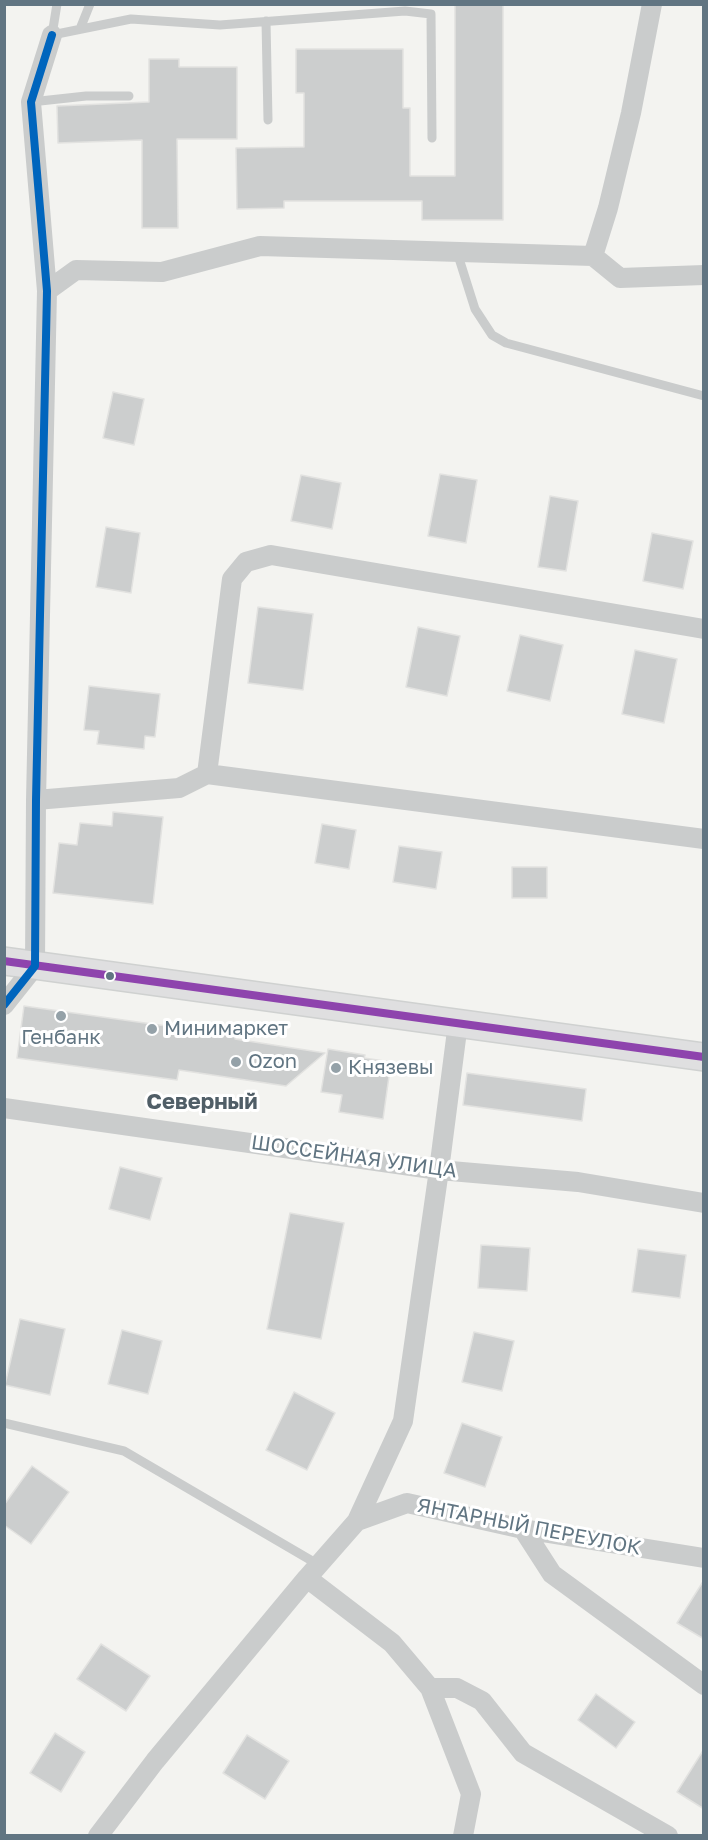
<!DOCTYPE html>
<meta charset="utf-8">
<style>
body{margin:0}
#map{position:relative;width:708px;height:1840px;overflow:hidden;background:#f3f3f0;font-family:"Golos Text",sans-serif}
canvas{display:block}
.frame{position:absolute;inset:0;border:6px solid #617582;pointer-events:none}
</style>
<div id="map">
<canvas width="708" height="1840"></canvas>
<div class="frame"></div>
</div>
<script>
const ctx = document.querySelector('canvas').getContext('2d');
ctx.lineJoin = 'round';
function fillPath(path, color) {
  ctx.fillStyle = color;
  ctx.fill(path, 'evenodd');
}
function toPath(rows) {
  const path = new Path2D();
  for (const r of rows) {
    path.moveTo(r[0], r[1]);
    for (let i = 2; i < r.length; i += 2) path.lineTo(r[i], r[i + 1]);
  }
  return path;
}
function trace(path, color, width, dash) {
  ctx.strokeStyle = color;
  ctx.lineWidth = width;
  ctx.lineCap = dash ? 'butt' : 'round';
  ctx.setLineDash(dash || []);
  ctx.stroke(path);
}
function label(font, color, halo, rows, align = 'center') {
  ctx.font = font + ' "Golos Text",sans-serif';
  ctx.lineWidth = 6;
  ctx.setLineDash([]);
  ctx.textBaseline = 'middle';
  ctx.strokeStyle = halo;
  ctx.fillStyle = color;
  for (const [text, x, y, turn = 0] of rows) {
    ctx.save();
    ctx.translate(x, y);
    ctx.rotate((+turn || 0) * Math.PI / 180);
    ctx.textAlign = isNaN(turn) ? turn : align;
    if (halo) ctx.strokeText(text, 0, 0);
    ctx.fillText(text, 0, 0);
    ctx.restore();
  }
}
const building = toPath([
 [455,4,503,4,503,220,422,220,422,201,284,201,284,208,237,209,236,148,304,147,304,93,296,93,296,49,403,49,403,108,410,108,410,176,455,176,455,4],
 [149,59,179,59,179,67,237,67,237,139,177,139,178,228,142,228,142,140,58,143,57,106,149,102,149,59],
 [113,392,144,399,134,445,103,438,113,392],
 [440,474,477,480,466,543,428,536,440,474],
 [301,475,341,483,332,529,291,521,301,475],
 [550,496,578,501,566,571,538,567,550,496],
 [106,527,140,533,131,593,96,587,106,527],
 [652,533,693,541,683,589,643,581,652,533],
 [258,607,313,614,303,690,248,683,258,607],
 [418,627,460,636,447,696,406,687,418,627],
 [520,635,563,645,550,701,507,691,520,635],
 [635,650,677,659,664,723,622,714,635,650],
 [89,686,160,694,155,737,145,736,144,749,97,744,99,731,84,730,89,686],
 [113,812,163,817,153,904,53,893,59,843,77,845,80,823,112,826,113,812],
 [322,824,356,830,349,869,315,863,322,824],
 [399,846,442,852,436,889,393,882,399,846],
 [512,867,547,867,547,898,512,898,512,867],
 [24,1006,216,1033,216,1031,236,1034,235,1039,325,1053,286,1086,179,1070,177,1080,17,1058,24,1006],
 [328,1049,365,1055,364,1058,391,1062,383,1119,339,1112,342,1095,321,1092,328,1049],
 [467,1073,586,1089,582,1121,463,1105,467,1073],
 [120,1167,162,1178,150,1220,109,1209,120,1167],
 [290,1213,344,1223,321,1339,267,1329,290,1213],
 [481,1245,530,1248,527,1291,478,1288,481,1245],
 [638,1249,686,1255,680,1298,632,1292,638,1249],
 [20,1319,65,1329,50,1395,5,1385,20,1319],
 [122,1330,162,1341,148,1394,108,1384,122,1330],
 [474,1332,514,1341,502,1391,462,1382,474,1332],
 [294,1392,335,1413,307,1470,266,1450,294,1392],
 [462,1423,502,1437,485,1487,444,1473,462,1423],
 [32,1466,69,1492,31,1544,4,1525,4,1505,32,1466],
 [704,1580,704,1639,677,1623,704,1580],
 [101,1644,150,1676,126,1711,77,1679,101,1644],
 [596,1694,635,1722,616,1748,578,1720,596,1694],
 [55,1733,85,1752,61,1792,30,1773,55,1733],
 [247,1735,289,1761,265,1799,223,1773,247,1735],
 [704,1749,704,1809,677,1792,704,1749]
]);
fillPath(building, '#cccece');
trace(building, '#e2e2e0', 1.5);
const secondary = toPath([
 [4,961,704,1057]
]);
trace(secondary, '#cfd1d0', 30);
trace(toPath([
 [57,4,52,35,131,19,220,25,405,11,431,14,432,138],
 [266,21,268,120],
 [80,29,90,4],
 [31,102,86,96,129,96],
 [457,252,475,309,492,335,506,343,704,396],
 [4,1423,124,1451,319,1565]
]), '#cacccc', 9);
trace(toPath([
 [593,256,608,208,631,113,652,4],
 [47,291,76,270,162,272,260,246,593,256,620,278,704,275],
 [207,774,232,579,246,562,271,555,704,629],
 [36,800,179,788,207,774,704,839],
 [4,1005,35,966,36,800,47,291,31,102,52,35],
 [4,1108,439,1170,578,1182,704,1203],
 [357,1521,407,1503,523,1529,704,1558],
 [523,1529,552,1574,704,1685],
 [307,1578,392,1643,430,1688,471,1794,463,1836],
 [430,1688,457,1688,482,1701,523,1753,668,1836],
 [98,1836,155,1761,307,1578,357,1521,403,1421,439,1170,458,1023]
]), '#cacccc', 20);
trace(secondary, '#dfdfe0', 27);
trace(toPath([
 [4,961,704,1057]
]), '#8e44ad', 8);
trace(toPath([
 [4,1005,35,966,36,800,47,291,31,102,52,35]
]), '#0065bd', 8);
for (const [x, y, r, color] of [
 [110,976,5,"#617582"],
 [61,1016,6,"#94a1a8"],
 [152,1029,6,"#94a1a8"],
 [236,1062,6,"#94a1a8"],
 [336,1068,6,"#94a1a8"]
]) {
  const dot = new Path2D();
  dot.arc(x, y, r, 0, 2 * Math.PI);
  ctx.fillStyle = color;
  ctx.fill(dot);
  trace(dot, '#fff', 2);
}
label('20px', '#617582', '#fff', [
 ["Минимаркет",164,1029],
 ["Генбанк",61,1038,"center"],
 ["Ozon",248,1062],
 ["Князевы",348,1068]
], 'left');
label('20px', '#617582', '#fff', [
 ["ШОССЕЙНАЯ УЛИЦА",354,1157,8],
 ["ЯНТАРНЫЙ ПЕРЕУЛОК",529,1527,11]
]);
label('bold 22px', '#505e67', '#fff', [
 ["Северный",202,1102]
]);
</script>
